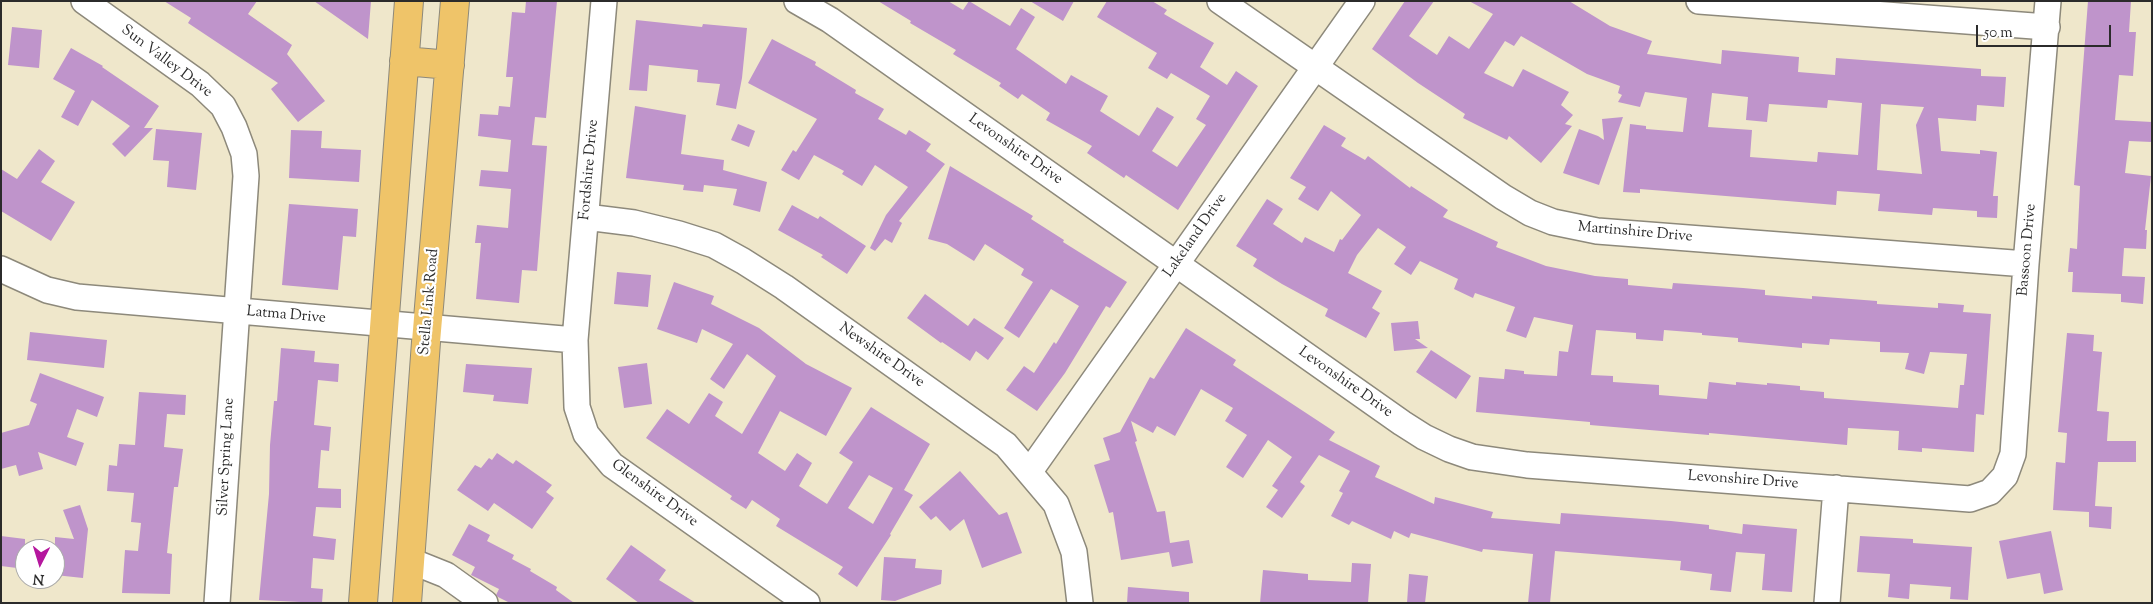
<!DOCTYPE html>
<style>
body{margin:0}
#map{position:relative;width:2153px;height:604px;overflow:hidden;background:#efe7cb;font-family:"Sorts Mill Goudy",serif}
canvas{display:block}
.frame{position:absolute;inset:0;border:2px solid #2b2b2b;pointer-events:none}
.north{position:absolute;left:15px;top:539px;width:50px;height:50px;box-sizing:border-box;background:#fff;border:1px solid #aaa;border-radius:50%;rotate:185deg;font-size:14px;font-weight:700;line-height:20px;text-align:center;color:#2b2b2b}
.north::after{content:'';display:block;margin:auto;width:18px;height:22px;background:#b5179e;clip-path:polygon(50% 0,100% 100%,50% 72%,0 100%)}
.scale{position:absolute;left:1976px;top:25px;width:135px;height:22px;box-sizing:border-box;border:2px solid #2b2b2b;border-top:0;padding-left:6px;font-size:15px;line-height:18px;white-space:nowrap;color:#2b2b2b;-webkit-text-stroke:4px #fff;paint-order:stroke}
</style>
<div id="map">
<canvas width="2153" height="604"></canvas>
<div class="frame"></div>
<div class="north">N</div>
<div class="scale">50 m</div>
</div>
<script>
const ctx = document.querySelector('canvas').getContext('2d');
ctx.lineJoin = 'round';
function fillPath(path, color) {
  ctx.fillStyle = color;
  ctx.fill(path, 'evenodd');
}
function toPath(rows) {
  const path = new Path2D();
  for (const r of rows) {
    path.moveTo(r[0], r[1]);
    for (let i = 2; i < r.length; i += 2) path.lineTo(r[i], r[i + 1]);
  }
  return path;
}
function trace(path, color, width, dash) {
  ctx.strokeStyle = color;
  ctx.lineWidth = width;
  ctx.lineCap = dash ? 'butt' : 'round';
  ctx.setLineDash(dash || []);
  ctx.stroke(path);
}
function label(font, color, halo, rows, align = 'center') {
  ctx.font = font + ' "Sorts Mill Goudy",serif';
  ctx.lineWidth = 4.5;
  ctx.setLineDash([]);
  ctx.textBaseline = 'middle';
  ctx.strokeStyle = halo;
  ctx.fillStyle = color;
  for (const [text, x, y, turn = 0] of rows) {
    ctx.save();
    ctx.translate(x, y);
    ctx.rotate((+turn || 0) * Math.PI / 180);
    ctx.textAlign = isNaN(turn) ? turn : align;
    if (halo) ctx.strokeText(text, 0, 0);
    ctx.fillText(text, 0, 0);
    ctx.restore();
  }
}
fillPath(toPath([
 [164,1,257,1,248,14,292,45,287,54,325,101,298,122,271,89,278,83,188,23,191,18],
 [314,1,371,1,368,39],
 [526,1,557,1,546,118,535,117,532,145,547,146,537,271,522,270,519,303,476,299,481,243,475,243,477,225,508,228,511,189,479,186,481,170,508,172,511,140,478,136,480,114,498,115,499,106,510,107,513,77,506,77,512,12,525,13],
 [878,1,948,1,963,10,969,1,1010,26,1021,8,1035,17,1016,49,1066,84,1071,75,1108,96,1100,111,1139,136,1157,107,1174,117,1152,151,1177,167,1206,125,1196,119,1210,96,1171,73,1167,79,1148,68,1157,53,1097,17,1107,1,1152,1,1167,10,1164,14,1214,43,1200,67,1227,85,1236,71,1258,86,1178,210,1126,175,1124,178,1087,153,1092,146,1046,120,1050,113,1022,94,1018,99,999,86,1001,83,953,54,956,50,910,23,911,21],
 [1030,1,1074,1,1063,21],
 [1405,1,1434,1,1409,36,1437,55,1449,36,1469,49,1493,14,1469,1,1569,1,1610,26,1652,41,1647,54,1721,64,1722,50,1799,57,1798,72,1835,75,1836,58,1981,69,1981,76,2006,77,2004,107,1977,105,1976,121,1938,118,1941,151,1980,154,1980,150,1997,152,1993,196,1998,196,1997,218,1977,217,1977,211,1933,208,1932,215,1878,211,1880,194,1837,191,1836,205,1640,189,1640,193,1623,192,1630,124,1646,126,1646,129,1683,132,1687,98,1645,92,1640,107,1618,102,1622,95,1618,93,1620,86,1587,74,1521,36,1514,46,1505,41,1484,73,1513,87,1523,69,1569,92,1561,105,1573,115,1565,124,1572,126,1541,163,1509,136,1507,140,1463,118,1465,114,1418,83,1372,49],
 [1712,93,1748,97,1746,120,1767,122,1769,104,1827,108,1828,100,1862,103,1858,155,1818,152,1817,162,1750,157,1752,130,1708,127],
 [1881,104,1924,107,1916,125,1922,174,1877,170],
 [2088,1,2131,1,2129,32,2136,32,2133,76,2119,75,2115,120,2152,122,2152,142,2129,141,2125,173,2151,176,2145,230,2147,230,2146,249,2124,248,2122,276,2145,277,2143,304,2121,302,2121,294,2072,292,2073,272,2068,272,2070,248,2077,249,2080,186,2074,185],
 [636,20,702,27,703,24,747,28,742,78,736,109,716,105,720,84,697,82,698,70,649,65,647,91,629,90],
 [12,27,42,30,39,68,8,65],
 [772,39,816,62,815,65,856,90,855,93,884,109,878,119,906,135,909,130,931,144,926,151,945,164,899,221,902,223,892,243,885,239,875,251,870,248,886,215,908,187,875,165,862,186,842,174,844,171,814,155,799,180,781,170,793,150,796,152,817,119,748,83],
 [71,48,103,66,102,67,159,106,144,128,153,128,125,157,112,144,130,126,92,100,78,126,61,117,75,91,53,79],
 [635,106,686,115,681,154,724,160,723,170,767,182,760,212,733,205,737,189,704,185,703,192,683,190,684,185,626,178],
 [1623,117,1599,185,1563,173,1579,129,1598,136,1604,140,1602,119],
 [738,124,755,131,749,147,731,140],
 [1324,125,1346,138,1341,146,1365,160,1368,156,1410,188,1411,186,1448,210,1443,217,1498,242,1496,247,1546,266,1595,276,1628,279,1628,285,1672,289,1673,283,1743,288,1765,290,1765,295,1812,299,1812,296,1877,301,1877,304,1938,308,1938,303,1964,305,1963,312,1991,314,1984,415,1976,414,1974,452,1922,448,1922,452,1898,450,1899,431,1848,428,1847,445,1709,433,1709,435,1590,425,1590,422,1476,412,1479,377,1504,379,1505,369,1524,371,1524,374,1557,376,1559,351,1568,352,1573,325,1534,317,1526,338,1506,331,1515,307,1475,293,1473,298,1454,289,1458,279,1420,261,1411,275,1394,264,1406,247,1378,228,1357,255,1348,273,1382,291,1372,308,1380,313,1366,338,1325,316,1328,309,1282,284,1253,266,1257,259,1236,246,1267,199,1283,209,1273,224,1302,243,1305,237,1334,252,1340,239,1342,240,1361,215,1331,191,1318,211,1298,199,1306,187,1290,178],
 [1596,330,1636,333,1636,339,1663,341,1664,330,1702,333,1702,335,1738,338,1738,342,1802,348,1802,343,1829,345,1830,339,1880,342,1880,352,1909,353,1905,369,1924,374,1930,352,1967,354,1964,385,1960,385,1958,408,1824,398,1824,392,1800,390,1800,386,1767,383,1767,385,1736,382,1736,385,1709,382,1707,399,1659,395,1659,385,1613,382,1613,376,1591,375],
 [156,129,202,133,196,190,167,187,169,161,153,160],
 [291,130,322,131,321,148,361,150,359,182,289,178],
 [39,149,55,161,41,182,75,202,51,241,1,211,1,169,17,179],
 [950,166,1033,216,1031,219,1064,240,1063,242,1127,282,1110,308,1106,306,1065,373,1037,411,1006,390,1024,366,1034,373,1054,342,1056,344,1079,306,1051,289,1019,338,1004,328,1033,282,1021,275,1024,269,985,244,974,261,947,244,928,239],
 [289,204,358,209,356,237,343,236,338,290,282,285],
 [792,205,818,219,820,216,866,246,847,274,821,257,823,255,778,230],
 [617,272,651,275,648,307,614,304],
 [674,282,714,296,711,304,759,328,806,364,852,388,826,436,780,411,758,453,785,471,797,453,812,463,799,486,827,504,853,462,839,453,871,407,930,444,904,490,913,495,890,534,891,535,857,587,838,574,843,567,776,526,780,519,752,500,746,509,730,499,732,496,646,438,667,409,689,424,709,393,723,402,715,416,742,434,776,376,747,354,724,389,710,379,733,344,702,329,697,343,657,329],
 [869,475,893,488,873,524,848,508],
 [925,294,968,326,974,318,1004,338,988,360,976,351,970,361,942,342,941,343,907,318],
 [1418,321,1420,339,1415,339,1428,348,1394,351,1391,323],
 [1186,328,1236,360,1233,365,1335,432,1329,440,1380,466,1375,477,1434,504,1435,497,1493,512,1491,518,1560,524,1561,513,1671,521,1709,525,1709,529,1742,534,1743,524,1797,529,1792,592,1762,590,1765,554,1736,552,1731,592,1710,590,1712,574,1680,570,1681,561,1555,551,1550,603,1528,603,1533,554,1483,549,1482,552,1411,533,1409,538,1394,531,1391,539,1352,521,1349,525,1331,516,1343,493,1339,491,1350,471,1319,455,1300,482,1305,486,1282,518,1266,507,1278,490,1272,486,1292,457,1268,440,1243,478,1226,467,1247,435,1225,421,1233,408,1201,389,1175,436,1157,426,1153,433,1131,421,1137,441,1135,442,1157,512,1165,511,1170,543,1189,540,1193,563,1172,567,1169,552,1121,560,1113,512,1109,513,1094,465,1110,460,1103,438,1120,432,1150,377,1154,379],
 [30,332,107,340,104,368,27,360],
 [2067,333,2094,335,2093,351,2102,352,2097,411,2109,412,2107,441,2136,441,2136,462,2098,462,2095,506,2112,507,2111,529,2089,527,2089,512,2053,510,2056,462,2065,463,2067,433,2058,432],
 [281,348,315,351,314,362,339,364,338,382,318,380,314,425,331,427,329,451,321,450,318,488,341,489,341,508,316,507,313,536,336,539,334,560,313,558,311,588,323,589,322,603,259,600,269,494,270,445,274,401,277,401],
 [1431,350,1471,376,1456,399,1416,372],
 [647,363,652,404,624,408,618,367],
 [466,364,532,368,528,404,493,401,494,395,463,392],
 [40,373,104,397,97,417,77,409,67,437,84,443,76,466,38,452,43,469,19,476,16,465,1,469,1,433,29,425,37,404,30,401],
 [139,392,186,395,185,415,167,414,164,447,183,449,178,487,174,487,167,553,172,554,170,594,122,593,125,550,138,551,141,523,131,522,134,493,107,491,109,465,117,466,119,444,135,445],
 [497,453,513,464,516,460,552,485,546,492,554,498,532,529,494,503,488,511,457,490,475,465,481,468,489,458,492,460],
 [960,471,999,515,1007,512,1022,553,982,568,964,519,950,531,936,516,931,520,919,507],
 [80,505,88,529,83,578,55,575,55,537,74,539,63,510],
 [469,524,490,535,487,541,514,555,512,559,531,569,530,571,557,587,556,590,574,603,510,603,498,597,496,595,499,589,471,575,475,567,452,555],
 [2051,531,2063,590,2044,594,2040,573,2007,579,1999,541],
 [1,536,25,539,25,569,1,566],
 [1860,536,1913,539,1913,543,1972,547,1968,600,1950,599,1951,587,1910,584,1909,599,1888,597,1890,574,1857,572],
 [631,545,666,570,659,580,696,603,639,603,606,579],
 [884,557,916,559,915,568,942,570,941,584,895,601,881,600],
 [1352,563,1371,564,1368,603,1260,603,1263,570,1308,574,1308,580,1351,582],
 [1409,574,1428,576,1425,603,1407,603],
 [1128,587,1189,592,1189,603,1127,603]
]), '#bf94cb');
const minor = toPath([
 [84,1,200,84,223,106,234,127,244,154,246,176,217,603],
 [604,1,575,340,577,407,586,434,612,465,807,603],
 [797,1,830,20,1402,423,1424,437,1449,449,1472,457,1527,465,1970,499,1990,492,2005,476,2013,454,2026,264,2048,1],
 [1220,1,1503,197,1530,213,1553,222,1597,231,2026,264],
 [1699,1,2047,27],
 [586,217,634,223,679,234,714,245,743,261,784,287,1006,445,1056,504,1074,552,1080,603],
 [1,269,47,290,77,297,575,340],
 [1030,471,1362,1],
 [411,561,446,575,485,603],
 [1827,603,1836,488]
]);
const major = toPath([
 [404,61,450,65],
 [363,603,409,1],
 [407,603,426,342,455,1]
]);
trace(minor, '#8d897b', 28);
trace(major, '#8d897b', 30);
trace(minor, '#fff', 25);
trace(major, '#efc469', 28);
label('15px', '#2b2b2b', '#fff', [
 ["Sun Valley Drive",166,62,37],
 ["Levonshire Drive",1015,150,35],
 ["Fordshire Drive",590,170,-85],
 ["Martinshire Drive",1635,233,5],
 ["Lakeland Drive",1196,236,-55],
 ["Bassoon Drive",2028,250,-85],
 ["Stella Link Road",430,302,-85],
 ["Latma Drive",286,316,5],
 ["Newshire Drive",881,356,35],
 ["Levonshire Drive",1345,383,35],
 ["Silver Spring Lane",227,457,-87],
 ["Levonshire Drive",1743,481,4],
 ["Glenshire Drive",654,494,36]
]);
</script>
